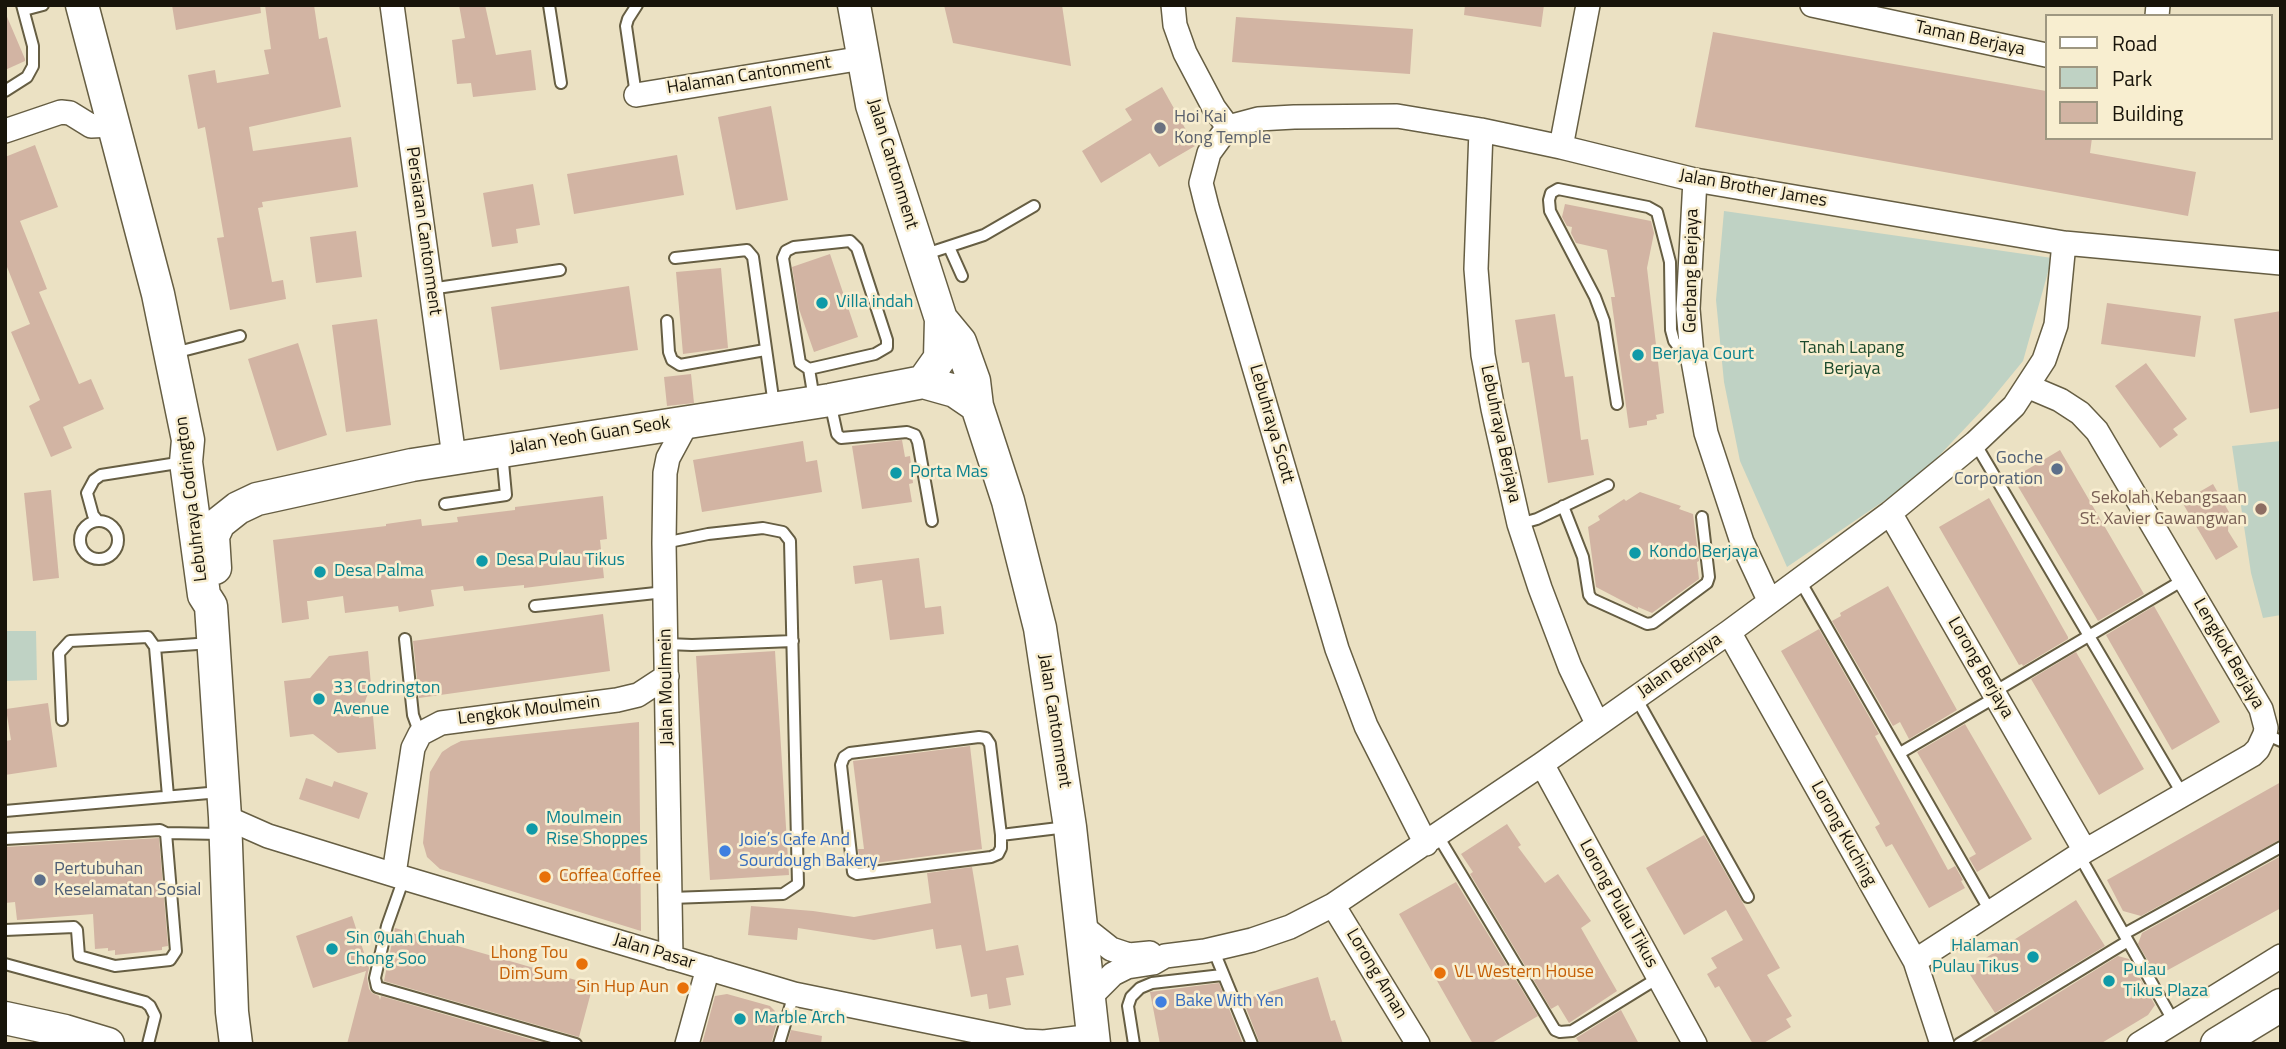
<!DOCTYPE html>
<meta charset="utf-8">
<style>
body{margin:0}
#map{position:relative;width:2286px;height:1049px;overflow:hidden;background:#ebe1c3;font-family:"Titillium Web",sans-serif}
canvas{display:block}
.frame{position:absolute;inset:0;border:7px solid #18140a;pointer-events:none}
.legend{position:absolute;left:2045px;top:14px;width:228px;height:126px;box-sizing:border-box;background:#f8eed0;border:2px solid #9e9781;margin:0;padding:9px 12px;list-style:none;font-size:21px;color:#18140a}
.legend li{display:flex;align-items:center;gap:14px;height:35px}
.legend b{width:35px;border:2px solid #9e9781}
</style>
<div id="map">
<canvas width="2286" height="1049"></canvas>
<div class="frame"></div>
<ul class="legend">
<li><b style="height:9px;background:#fff"></b>Road</li>
<li><b style="height:19px;background:#bfd2c4"></b>Park</li>
<li><b style="height:19px;background:#d2b4a3"></b>Building</li>
</ul>
</div>
<script>
const ctx = document.querySelector('canvas').getContext('2d');
ctx.lineJoin = 'round';
function fillPath(path, color) {
  ctx.fillStyle = color;
  ctx.fill(path, 'evenodd');
}
function toPath(rows) {
  const path = new Path2D();
  for (const r of rows) {
    if (r.length === 3) {
      path.moveTo(r[0] + r[2], r[1]);
      path.arc(r[0], r[1], r[2], 0, 2 * Math.PI);
      continue;
    }
    path.moveTo(r[0], r[1]);
    for (let i = 2; i < r.length; i += 2) path.lineTo(r[i], r[i + 1]);
  }
  return path;
}
function trace(path, color, width, dash) {
  ctx.strokeStyle = color;
  ctx.lineWidth = width;
  ctx.lineCap = dash ? 'butt' : 'round';
  ctx.setLineDash(dash || []);
  ctx.stroke(path);
}
function label(font, color, halo, rows, align = 'center') {
  ctx.font = font + ' "Titillium Web",sans-serif';
  ctx.lineWidth = 5;
  ctx.setLineDash([]);
  ctx.textBaseline = 'middle';
  ctx.strokeStyle = halo;
  ctx.fillStyle = color;
  for (const [text, x, y, turn = 0] of rows) {
    ctx.save();
    ctx.translate(x, y);
    ctx.rotate((+turn || 0) * Math.PI / 180);
    ctx.textAlign = isNaN(turn) ? turn : align;
    if (halo) ctx.strokeText(text, 0, 0);
    ctx.fillText(text, 0, 0);
    ctx.restore();
  }
}
fillPath(toPath([
 [1724,211,2052,258,2023,361,1986,406,1919,477,1787,567,1740,461,1724,382,1716,300],
 [2281,441,2281,615,2263,618,2251,573,2232,446],
 [5,631,36,631,37,680,5,681]
]), '#bfd2c4');
fillPath(toPath([
 [172,5,260,5,261,13,176,30],
 [265,5,314,5,319,39,327,37,341,107,249,127,253,151,351,137,358,187,262,202,263,207,258,208,272,282,283,280,286,299,230,310,217,238,224,237,205,127,198,129,188,75,215,70,217,83,269,74,264,50,271,49],
 [459,5,485,5,496,55,531,50,536,90,473,97,471,83,457,84,452,40,465,38],
 [944,5,1062,5,1071,66,953,43],
 [1465,5,1544,5,1541,27,1464,15],
 [5,12,25,59,25,61,5,70],
 [1236,17,1413,29,1410,74,1232,62],
 [1713,32,2046,91,2046,138,2092,138,2090,153,2196,172,2188,216,1695,127],
 [1162,87,1195,146,1159,167,1150,153,1101,183,1082,151,1132,120,1125,109],
 [771,106,788,200,736,210,718,117],
 [35,145,58,207,20,221,47,289,39,292,79,384,91,379,104,409,63,427,72,448,51,457,29,406,40,400,11,332,30,324,5,262,5,157],
 [677,155,684,195,574,214,567,174],
 [533,184,540,225,516,229,518,243,492,247,483,193],
 [1565,204,1651,221,1654,233,1647,268,1664,413,1656,415,1657,419,1647,421,1647,425,1629,428,1611,297,1615,297,1607,250,1576,243,1571,233,1572,227,1567,226,1562,217],
 [356,231,362,277,316,283,310,237],
 [830,254,858,337,814,352,799,309,792,267],
 [721,268,728,348,683,354,676,272],
 [629,286,638,350,500,370,491,307],
 [2107,303,2201,316,2195,357,2101,344],
 [2281,311,2281,408,2250,413,2234,319],
 [1555,314,1565,377,1573,376,1581,440,1588,439,1594,475,1548,483,1529,362,1522,363,1515,320],
 [377,319,391,425,346,432,332,325],
 [298,343,327,435,277,451,248,359],
 [2146,363,2187,419,2173,429,2178,435,2160,448,2115,386],
 [691,374,694,403,667,406,664,377],
 [902,440,905,457,910,456,913,483,909,484,912,502,862,509,852,446],
 [803,441,806,462,817,460,822,492,702,512,693,460],
 [2060,450,2144,594,2098,621,2013,478],
 [2213,484,2229,512,2228,531,2238,547,2216,560,2182,502],
 [51,490,59,578,33,581,24,493],
 [1640,492,1681,506,1679,509,1693,514,1699,561,1697,562,1699,579,1652,613,1638,607,1638,609,1596,587,1588,527,1600,520,1598,516,1624,499,1626,501],
 [603,496,607,539,600,540,604,578,524,588,524,585,464,591,463,586,431,590,434,606,399,612,398,606,345,613,343,596,309,601,307,601,309,619,282,623,273,540,386,526,386,524,421,519,422,526,458,522,457,517,515,510,515,507],
 [1989,498,2068,637,2068,639,2023,666,2022,664,2019,665,1939,527],
 [919,558,925,608,941,606,944,634,890,640,882,580,855,584,853,566],
 [1888,586,1957,710,1909,739,1900,722,1893,726,1832,621,1841,616,1840,613],
 [2154,606,2220,722,2172,750,2106,635],
 [603,614,610,671,419,698,413,641],
 [1819,629,1879,734,1875,736,1948,870,1955,866,1963,880,1961,881,1965,888,1929,908,1892,844,1886,847,1875,827,1880,824,1781,651],
 [368,651,371,685,359,718,373,716,376,749,338,753,313,734,290,737,284,681,310,678,329,656],
 [775,651,789,875,710,880,696,656],
 [2076,652,2144,769,2099,795,2031,679],
 [48,703,57,767,5,775,5,741,11,740,6,709],
 [639,722,641,931,440,869,427,857,423,843,430,772,442,752,451,746,461,741],
 [1965,724,2032,839,1977,872,1969,858,1976,854,1917,752],
 [970,746,982,849,860,865,858,849,864,849,853,761],
 [306,778,332,787,334,781,368,793,359,819,299,799],
 [2281,782,2281,839,2141,916,2123,911,2107,880],
 [1507,824,1521,845,1518,847,1545,883,1558,874,1591,921,1581,928,1617,991,1569,1023,1558,1005,1551,1009,1470,874,1473,872,1461,854],
 [1704,835,1780,968,1767,975,1792,1016,1786,1019,1791,1027,1762,1044,1753,1044,1719,986,1715,988,1707,974,1717,968,1711,958,1743,940,1726,910,1684,935,1646,868],
 [159,838,168,946,162,947,162,950,115,955,115,950,108,951,108,948,95,949,93,914,17,920,15,902,5,903,5,847],
 [2281,856,2281,908,2157,976,2138,944,2142,933],
 [972,867,986,951,1018,945,1024,975,1006,978,1011,1005,989,1009,987,994,971,997,961,945,936,949,933,929,874,940,798,928,797,940,748,935,751,906,813,911,854,917,931,903,927,873],
 [1456,882,1538,1016,1490,1044,1473,1044,1399,914],
 [2076,900,2105,946,1995,1013,1967,970],
 [352,916,369,968,367,977,369,989,372,993,379,996,380,1000,381,996,547,1044,347,1044,366,971,313,988,296,936],
 [395,928,593,985,579,1037,384,981],
 [2118,956,2129,959,2155,1005,2148,1015,2100,1044,1976,1044],
 [1318,977,1331,1021,1335,1020,1343,1044,1260,1044,1243,1000],
 [1219,983,1243,1044,1160,1044,1150,992],
 [727,994,770,1006,775,1011,777,1022,771,1044,702,1044,715,996],
 [1621,1010,1639,1044,1580,1044,1576,1038],
 [791,1030,822,1036,821,1044,787,1044]
]), '#d2b4a3');
const lane = toPath([
 [549,5,561,83],
 [24,10,43,5],
 [5,91,27,77,33,66,33,46,22,5],
 [636,95,626,26,628,19,637,5],
 [949,247,962,276],
 [923,255,984,235,1034,206],
 [675,258,747,250,753,257,774,405],
 [430,289,560,270],
 [667,321,669,352,672,360,680,365,765,350],
 [174,353,240,336],
 [809,369,875,354,887,347,887,340,857,248,850,241,794,247,786,251,783,258,800,363,809,369,814,399],
 [830,402,837,434,841,438,907,432,915,435,918,442,932,521],
 [1617,404,1604,321,1595,297,1550,211,1549,200,1551,193,1558,189,1648,207,1657,212,1670,262,1671,330,1674,341,1681,350,1690,354],
 [1975,443,2183,795],
 [445,504,506,495,502,452],
 [1563,506,1583,557,1589,595,1592,599,1647,624,1653,623,1707,583,1709,577,1702,517],
 [98,521,93,515,87,493,94,480,101,475,184,462],
 [99,540,19],
 [1519,524,1537,519,1608,485],
 [664,543,708,534,763,528,783,532,790,541,798,884,783,894,671,898],
 [1799,579,1990,911],
 [535,606,665,592],
 [405,639,413,715,420,734],
 [667,644,692,645,793,641],
 [155,647,211,643],
 [1994,692,2185,579],
 [1635,696,1748,897],
 [62,720,59,653,70,641,148,637,155,647,168,796],
 [2265,734,2281,741],
 [979,737,986,738,990,744,1001,835,1001,848,998,854,991,857,857,874,853,872,841,765,844,757,850,753,979,737],
 [1900,753,1996,697],
 [5,811,220,792],
 [1001,835,1067,827],
 [1438,836,1555,1030,1560,1032,1572,1031,1658,978],
 [5,839,160,830,166,833,222,834],
 [2079,855,2174,1022],
 [404,878,387,926,375,978,377,987,576,1044],
 [5,930,74,927,77,930,79,956,115,966,170,960,176,951,166,833],
 [2124,934,2281,847],
 [1213,949,1252,1044],
 [5,964,145,1002,150,1006,155,1016,148,1044],
 [779,1044,794,994],
 [1134,1044,1128,1006,1131,997,1140,988,1152,983,1222,975],
 [1959,1044,2128,941]
]);
const street = toPath([
 [392,5,454,457],
 [1173,5,1175,25,1185,53,1214,108,1228,127],
 [1812,5,2046,55],
 [2157,16,2158,5],
 [636,95,863,58],
 [1228,127,1258,119,1294,117,1397,116,1481,130,1561,147,1695,180,2064,243,2281,263],
 [1228,127,1209,153,1201,183,1207,207,1337,649,1366,726,1426,844],
 [1481,130,1476,269,1483,355,1493,409,1519,524,1540,588,1570,667,1597,723],
 [5,131,61,112,70,113,91,126,113,125],
 [1561,147,1588,5],
 [1695,180,1688,309,1692,355,1706,433,1742,542,1769,600],
 [1890,513,2085,851],
 [1729,632,1915,961,1942,1044],
 [1542,764,1695,1044],
 [225,817,268,836,404,878,794,994,1024,1041,1044,1042,1093,1036],
 [394,874,413,748,420,734,441,723,617,700,638,695,667,676],
 [1333,905,1418,1044],
 [1082,926,1111,949,1129,955,1150,953],
 [671,958,664,543,665,473,668,458,688,421],
 [1915,961,2085,851,2252,755,2258,749,2265,734,2266,728,2261,709,2097,431,2080,413,2060,400,2027,386],
 [1089,998,1113,974,1127,967,1153,963,1165,956,1205,951,1252,940,1290,927,1333,905,1542,764,1729,632,1890,513,1975,443,2014,406,2044,360,2056,325,2064,243],
 [687,1044,708,968],
 [2139,1044,2281,956]
]);
const secondary = toPath([
 [82,5,158,294,188,440,186,462,204,595,211,606,225,817,232,1012,236,1044],
 [854,5,872,105,941,319,940,358,923,382],
 [941,319,960,342,974,381,977,406,1008,501,1040,628,1070,827,1094,1044],
 [215,568,213,536,219,523,238,508,257,499,412,465,830,400,923,382,955,391,977,406],
 [5,1018,65,1031,108,1044],
 [2217,1044,2281,1005]
]);
trace(lane, '#665e43', 14);
trace(street, '#665e43', 26);
trace(secondary, '#665e43', 35);
trace(lane, '#fff', 10);
trace(street, '#fff', 23);
trace(secondary, '#fff', 32);
for (const [x, y, r, color] of [
 [1160,128,7,"#6b7280"],
 [822,303,7,"#0f9aa8"],
 [1638,355,7,"#0f9aa8"],
 [2057,469,7,"#5c6f8a"],
 [896,473,7,"#0f9aa8"],
 [2261,509,7,"#8d6e63"],
 [1635,553,7,"#0f9aa8"],
 [482,561,7,"#0f9aa8"],
 [320,572,7,"#0f9aa8"],
 [319,699,7,"#0f9aa8"],
 [532,829,7,"#0f9aa8"],
 [725,851,7,"#3f7fe0"],
 [545,877,7,"#e8710a"],
 [40,880,7,"#5c6f8a"],
 [332,949,7,"#0f9aa8"],
 [2033,957,7,"#0f9aa8"],
 [582,964,7,"#e8710a"],
 [1440,973,7,"#e8710a"],
 [2109,981,7,"#0f9aa8"],
 [683,988,7,"#e8710a"],
 [1161,1002,7,"#3f7fe0"],
 [740,1019,7,"#0f9aa8"]
]) {
  const dot = new Path2D();
  dot.arc(x, y, r, 0, 2 * Math.PI);
  ctx.fillStyle = color;
  ctx.fill(dot);
  trace(dot, '#f8eed0', 2.5);
}
label('18px', '#18140a', '#f8eed0', [
 ["Taman Berjaya",1970,39,12],
 ["Halaman Cantonment",749,76,-9],
 ["Jalan Cantonment",892,164,73],
 ["Jalan Brother James",1753,189,10],
 ["Persiaran Cantonment",423,231,82],
 ["Gerbang Berjaya",1692,271,-89],
 ["Lebuhraya Scott",1271,424,74],
 ["Lebuhraya Berjaya",1500,434,78],
 ["Jalan Yeoh Guan Seok",590,436,-9],
 ["Lebuhraya Codrington",192,499,-97],
 ["Lengkok Berjaya",2228,654,60],
 ["Jalan Berjaya",1680,666,-35],
 ["Lorong Berjaya",1980,668,60],
 ["Jalan Moulmein",667,687,-91],
 ["Lengkok Moulmein",529,711,-7],
 ["Jalan Cantonment",1054,721,81],
 ["Lorong Kuching",1843,834,61],
 ["Lorong Pulau Tikus",1618,904,61],
 ["Jalan Pasar",654,952,17],
 ["Lorong Aman",1376,974,59]
]);
label('18px', '#5b616d', '#f8eed0', [
 ["Hoi Kai",1174,118],
 ["Kong Temple",1174,139]
], 'left');
label('18px', '#0d838f', '#f8eed0', [
 ["Villa indah",836,303],
 ["Berjaya Court",1652,355],
 ["Porta Mas",910,473],
 ["Kondo Berjaya",1649,553],
 ["Desa Pulau Tikus",496,561],
 ["Desa Palma",334,572],
 ["33 Codrington",333,689],
 ["Avenue",333,710],
 ["Moulmein",546,819],
 ["Rise Shoppes",546,840],
 ["Sin Quah Chuah",346,939],
 ["Chong Soo",346,960],
 ["Halaman",2019,947,"right"],
 ["Pulau Tikus",2019,968,"right"],
 ["Pulau",2123,971],
 ["Tikus Plaza",2123,992],
 ["Marble Arch",754,1019]
], 'left');
label('18px', '#1a492c', '#f8eed0', [
 ["Tanah Lapang",1852,349],
 ["Berjaya",1852,370]
]);
label('18px', '#4e5e75', '#f8eed0', [
 ["Goche",2043,459],
 ["Corporation",2043,480],
 ["Pertubuhan",54,870,"left"],
 ["Keselamatan Sosial",54,891,"left"]
], 'right');
label('18px', '#785e54', '#f8eed0', [
 ["Sekolah Kebangsaan",2247,499],
 ["St. Xavier Cawangwan",2247,520]
], 'right');
label('18px', '#366cbe', '#f8eed0', [
 ["Joie’s Cafe And",739,841],
 ["Sourdough Bakery",739,862],
 ["Bake With Yen",1175,1002]
], 'left');
label('18px', '#c56008', '#f8eed0', [
 ["Coffea Coffee",559,877],
 ["Lhong Tou",568,954,"right"],
 ["Dim Sum",568,975,"right"],
 ["VL Western House",1454,973],
 ["Sin Hup Aun",669,988,"right"]
], 'left');
</script>
